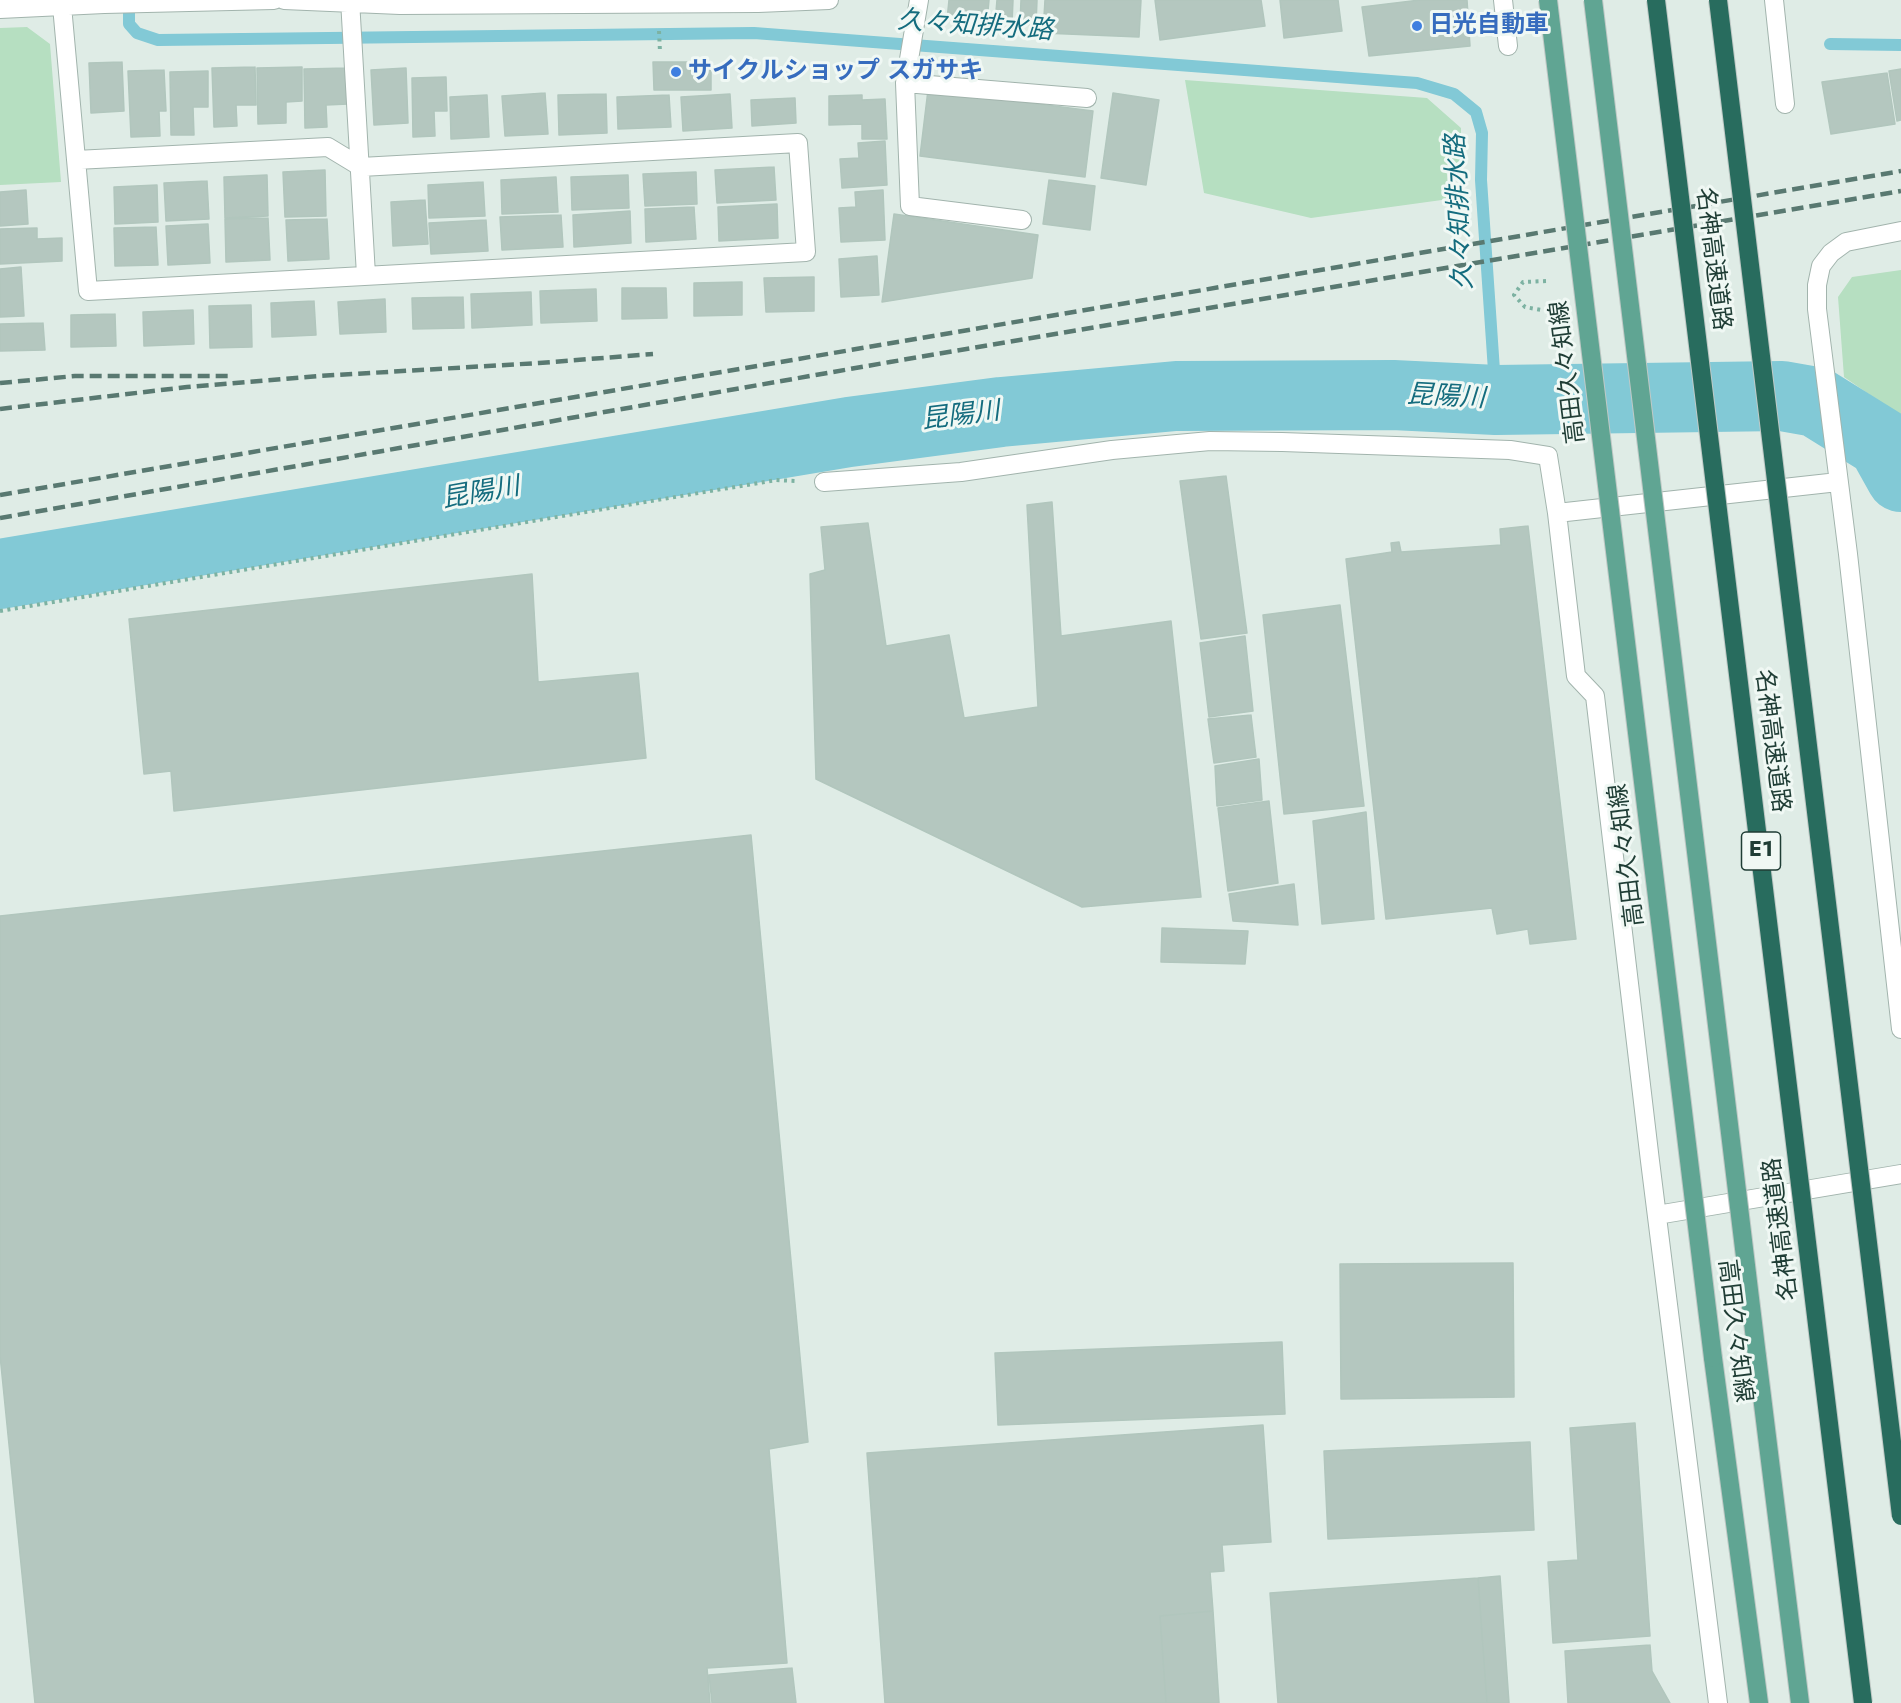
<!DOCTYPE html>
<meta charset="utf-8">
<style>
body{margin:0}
canvas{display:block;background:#dfece6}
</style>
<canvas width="1901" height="1703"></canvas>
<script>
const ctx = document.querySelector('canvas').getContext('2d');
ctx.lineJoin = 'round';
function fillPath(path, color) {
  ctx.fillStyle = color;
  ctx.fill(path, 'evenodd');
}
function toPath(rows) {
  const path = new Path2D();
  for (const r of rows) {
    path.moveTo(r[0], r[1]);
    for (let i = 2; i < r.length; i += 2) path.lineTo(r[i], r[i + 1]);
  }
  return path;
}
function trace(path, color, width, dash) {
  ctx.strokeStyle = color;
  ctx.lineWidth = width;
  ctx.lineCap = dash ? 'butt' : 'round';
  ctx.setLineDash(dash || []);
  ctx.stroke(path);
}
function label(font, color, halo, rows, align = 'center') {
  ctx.font = font + ' Jost,"Noto Sans JP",sans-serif';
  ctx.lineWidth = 6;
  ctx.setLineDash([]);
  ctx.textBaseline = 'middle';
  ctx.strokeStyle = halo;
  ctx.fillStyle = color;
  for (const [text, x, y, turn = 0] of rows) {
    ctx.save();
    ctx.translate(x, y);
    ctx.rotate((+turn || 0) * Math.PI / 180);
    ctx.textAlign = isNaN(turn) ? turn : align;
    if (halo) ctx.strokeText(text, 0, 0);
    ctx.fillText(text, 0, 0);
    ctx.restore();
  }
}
fillPath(toPath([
 [27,27,50,44,61,182,0,185,0,28],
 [1185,80,1427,98,1461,128,1461,162,1449,199,1311,218,1204,193],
 [1901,270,1901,422,1879,401,1844,377,1838,297,1852,277]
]), '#b6dfc1');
trace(toPath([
 [129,0,129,24,137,33,158,40,754,33,1417,83,1454,94,1476,112,1482,133,1481,180,1496,400],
 [1830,44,1901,45]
]), '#82c9d6', 12);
trace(toPath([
 [0,574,849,432,1001,412,1176,396,1393,395,1496,400,1782,396,1816,402,1882,443,1901,477]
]), '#82c9d6', 70);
const building = toPath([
 [949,0,989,0,987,22,947,20,949,0],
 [997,0,1013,0,1012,24,995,23,997,0],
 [1021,0,1037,0,1036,25,1020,24,1021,0],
 [1045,0,1141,0,1139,37,1043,33,1045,0],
 [1155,0,1261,0,1265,26,1160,40,1155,0],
 [1280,0,1338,0,1342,31,1284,38,1280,0],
 [1420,0,1467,0,1470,46,1369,56,1362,7,1420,0],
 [122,62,124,111,91,113,89,63,122,62],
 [653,62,711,62,711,90,654,90,653,62],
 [255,67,256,105,236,105,237,126,214,127,212,68,255,67],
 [302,67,302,101,286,102,286,123,258,124,257,68,302,67],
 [347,68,348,104,326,105,327,127,305,128,304,69,347,68],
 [406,68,408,123,374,125,371,70,406,68],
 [1901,69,1901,120,1897,121,1889,71,1901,69],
 [164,70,166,111,159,111,160,136,131,137,128,71,164,70],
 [208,71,208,107,193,107,194,135,171,135,170,72,208,71],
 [1887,73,1895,124,1831,134,1822,82,1887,73],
 [446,77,447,111,434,111,435,136,413,137,412,78,446,77],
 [928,90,1093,111,1085,177,920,156,928,90],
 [545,93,548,134,505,136,502,96,545,93],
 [1113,93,1159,100,1146,185,1101,178,1113,93],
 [606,94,607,133,559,135,558,95,606,94],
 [730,94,732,128,683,131,681,97,730,94],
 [487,95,489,137,451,139,450,97,487,95],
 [669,95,671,127,618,129,617,97,669,95],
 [862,95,862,100,885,99,887,139,862,139,862,124,829,125,829,96,862,95],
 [795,98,796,123,752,126,751,100,795,98],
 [885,141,887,185,842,188,840,159,859,158,858,143,885,141],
 [774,167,776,200,717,203,715,170,774,167],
 [325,170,326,216,285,217,283,172,325,170],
 [696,172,697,204,645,206,643,174,696,172],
 [267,175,268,216,225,218,224,177,267,175],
 [628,175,629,208,572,210,571,177,628,175],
 [556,177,558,212,502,214,501,180,556,177],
 [1049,180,1095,186,1090,230,1043,224,1049,180],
 [207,181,209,219,166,221,164,183,207,181],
 [483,182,485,216,429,218,428,185,483,182],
 [157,185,158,222,115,224,114,187,157,185],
 [26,190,28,224,0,226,0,192,26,190],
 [883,190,885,240,841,242,839,208,856,207,855,192,883,190],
 [425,200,428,244,393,246,391,202,425,200],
 [777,204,778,238,719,241,718,207,777,204],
 [694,207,696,239,646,242,645,209,694,207],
 [630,211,631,243,574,247,573,215,630,211],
 [894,214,1038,235,1032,278,882,302,894,214],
 [561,215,563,247,502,250,500,217,561,215],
 [268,218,270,260,226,262,225,219,268,218],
 [327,219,329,259,288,261,286,220,327,219],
 [486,220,488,251,431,254,429,223,486,220],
 [208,224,210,263,168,265,166,226,208,224],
 [156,227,158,265,115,266,114,228,156,227],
 [37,228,37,239,62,238,62,261,0,264,0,229,37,228],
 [877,256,879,295,841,297,839,259,877,256],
 [21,267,24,316,0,317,0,269,21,267],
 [814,277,814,311,766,312,764,278,814,277],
 [742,282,742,315,694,316,694,283,742,282],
 [622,288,666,288,667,318,622,319,622,288],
 [596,289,597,321,541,323,540,291,596,289],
 [531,292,532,325,472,328,471,294,531,292],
 [463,297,464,328,413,329,412,298,463,297],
 [385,299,386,332,340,334,338,302,385,299],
 [314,301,316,335,272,337,271,303,314,301],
 [251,305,252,347,210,348,209,306,251,305],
 [193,310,194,344,144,346,143,312,193,310],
 [115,314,116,346,71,347,71,315,115,314],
 [43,323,45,350,0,351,0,324,43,323],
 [1226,476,1247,633,1201,639,1180,481,1226,476],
 [1052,502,1061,636,1171,621,1201,897,1082,907,816,779,810,574,825,570,821,527,868,523,886,646,949,635,964,718,1038,707,1027,505,1052,502],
 [1528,526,1576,939,1530,944,1528,929,1497,934,1492,908,1386,919,1346,559,1392,552,1391,543,1399,542,1401,552,1501,545,1500,529,1528,526],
 [532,574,538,682,638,673,646,758,174,811,171,771,144,774,129,619,532,574],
 [1340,605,1364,806,1284,814,1263,615,1340,605],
 [1245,636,1253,711,1209,717,1200,643,1245,636],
 [1251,715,1256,757,1214,763,1208,719,1251,715],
 [1259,759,1262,800,1217,806,1215,766,1259,759],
 [1269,801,1278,883,1228,891,1218,808,1269,801],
 [1366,812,1374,919,1322,924,1313,821,1366,812],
 [751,835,808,1442,769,1449,787,1663,707,1668,710,1703,35,1703,0,1355,0,916,751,835],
 [1294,884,1298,925,1233,921,1229,894,1294,884],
 [1162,928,1248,931,1245,964,1161,962,1162,928],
 [1513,1263,1514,1397,1341,1399,1340,1264,1513,1263],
 [1282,1342,1285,1414,998,1425,995,1353,1282,1342],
 [1635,1423,1650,1636,1553,1643,1548,1562,1578,1560,1570,1428,1635,1423],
 [1263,1425,1271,1542,1222,1545,1224,1571,1210,1572,1213,1611,1160,1616,1166,1703,885,1703,867,1453,1263,1425],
 [1530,1442,1534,1530,1328,1539,1324,1451,1530,1442],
 [1500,1576,1509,1703,1487,1703,1478,1578,1500,1576],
 [1478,1578,1487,1703,1278,1703,1270,1593,1478,1578],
 [1213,1611,1219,1703,1166,1703,1160,1616,1213,1611],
 [1650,1645,1652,1671,1670,1703,1568,1703,1565,1651,1650,1645],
 [792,1668,796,1703,712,1703,709,1675,792,1668]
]);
fillPath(building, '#b4c7bf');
trace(building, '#b1c6bd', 1.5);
const minor = toPath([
 [284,0,400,5,758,3,829,0],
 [350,0,366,275],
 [919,0,905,83,1087,98],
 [1503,0,1508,46],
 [1774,0,1785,104],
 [62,6,88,291,806,252,798,143,361,167,328,147,76,160],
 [0,9,104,4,274,0],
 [905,83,910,206,1022,220],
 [1901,231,1846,242,1831,253,1821,266,1817,285,1817,309,1848,554,1901,1029],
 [824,482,961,472,1112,450,1210,441,1282,442,1510,450,1548,456,1557,513,1576,676,1595,696,1650,1161,1718,1703],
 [1557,513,1838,482],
 [1657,1215,1901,1174]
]);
const major = toPath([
 [1757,1356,1800,1703],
 [1713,1358,1759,1703]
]);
trace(minor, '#a2b4ad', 20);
trace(major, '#c0c9c6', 20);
trace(toPath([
 [659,31,660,52],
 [1546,281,1523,282,1514,295,1525,307,1558,313],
 [0,611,776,480,797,481]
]), '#7db2a2', 4, [3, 4.5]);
trace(minor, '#fff', 18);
trace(major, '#60a593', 18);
trace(toPath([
 [0,383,75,376,229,376],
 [0,409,187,387,319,376,539,363,653,354],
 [0,495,1901,171],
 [0,518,890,362,1901,191]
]), '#597971', 4.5, [12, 6]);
const majorBridge = toPath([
 [1548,0,1713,1358],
 [1593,0,1757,1356]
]);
const highwayBridge = toPath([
 [1656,0,1863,1703],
 [1718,0,1901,1516]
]);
trace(majorBridge, '#c0c9c6', 20, []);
trace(highwayBridge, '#c0c9c6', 20, []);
trace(majorBridge, '#60a593', 18);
trace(highwayBridge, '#286c5e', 18);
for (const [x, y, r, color] of [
 [1417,26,6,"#3f7fe0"],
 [676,72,6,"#3f7fe0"]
]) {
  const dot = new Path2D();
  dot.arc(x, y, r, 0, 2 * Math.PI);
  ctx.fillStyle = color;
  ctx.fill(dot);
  trace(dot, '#f0f8f4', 2);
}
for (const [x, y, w] of [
 [1761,851,39]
]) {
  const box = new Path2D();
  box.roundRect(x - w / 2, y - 19, w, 38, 4.5);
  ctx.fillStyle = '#f0f8f4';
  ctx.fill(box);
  trace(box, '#1f3d35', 1.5);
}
label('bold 22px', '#1f3d35', null, [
 ["E1",1761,851]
]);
label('bold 24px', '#366cbe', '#f0f8f4', [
 ["日光自動車",1429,26],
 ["サイクルショップ スガサキ",688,72]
], 'left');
label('24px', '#1f3d35', '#f0f8f4', [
 ["名神高速道路",1712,259,83],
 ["高田久々知線",1569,372,-97],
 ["名神高速道路",1771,741,83],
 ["高田久々知線",1628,855,-97],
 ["名神高速道路",1782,1229,-97],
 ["高田久々知線",1734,1331,83]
]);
label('italic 26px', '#146c7e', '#f0f8f4', [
 ["久々知排水路",975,27,4],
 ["久々知排水路",1461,212,-93],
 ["昆陽川",1446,398,3],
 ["昆陽川",961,417,-7],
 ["昆陽川",481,494,-10]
]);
</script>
